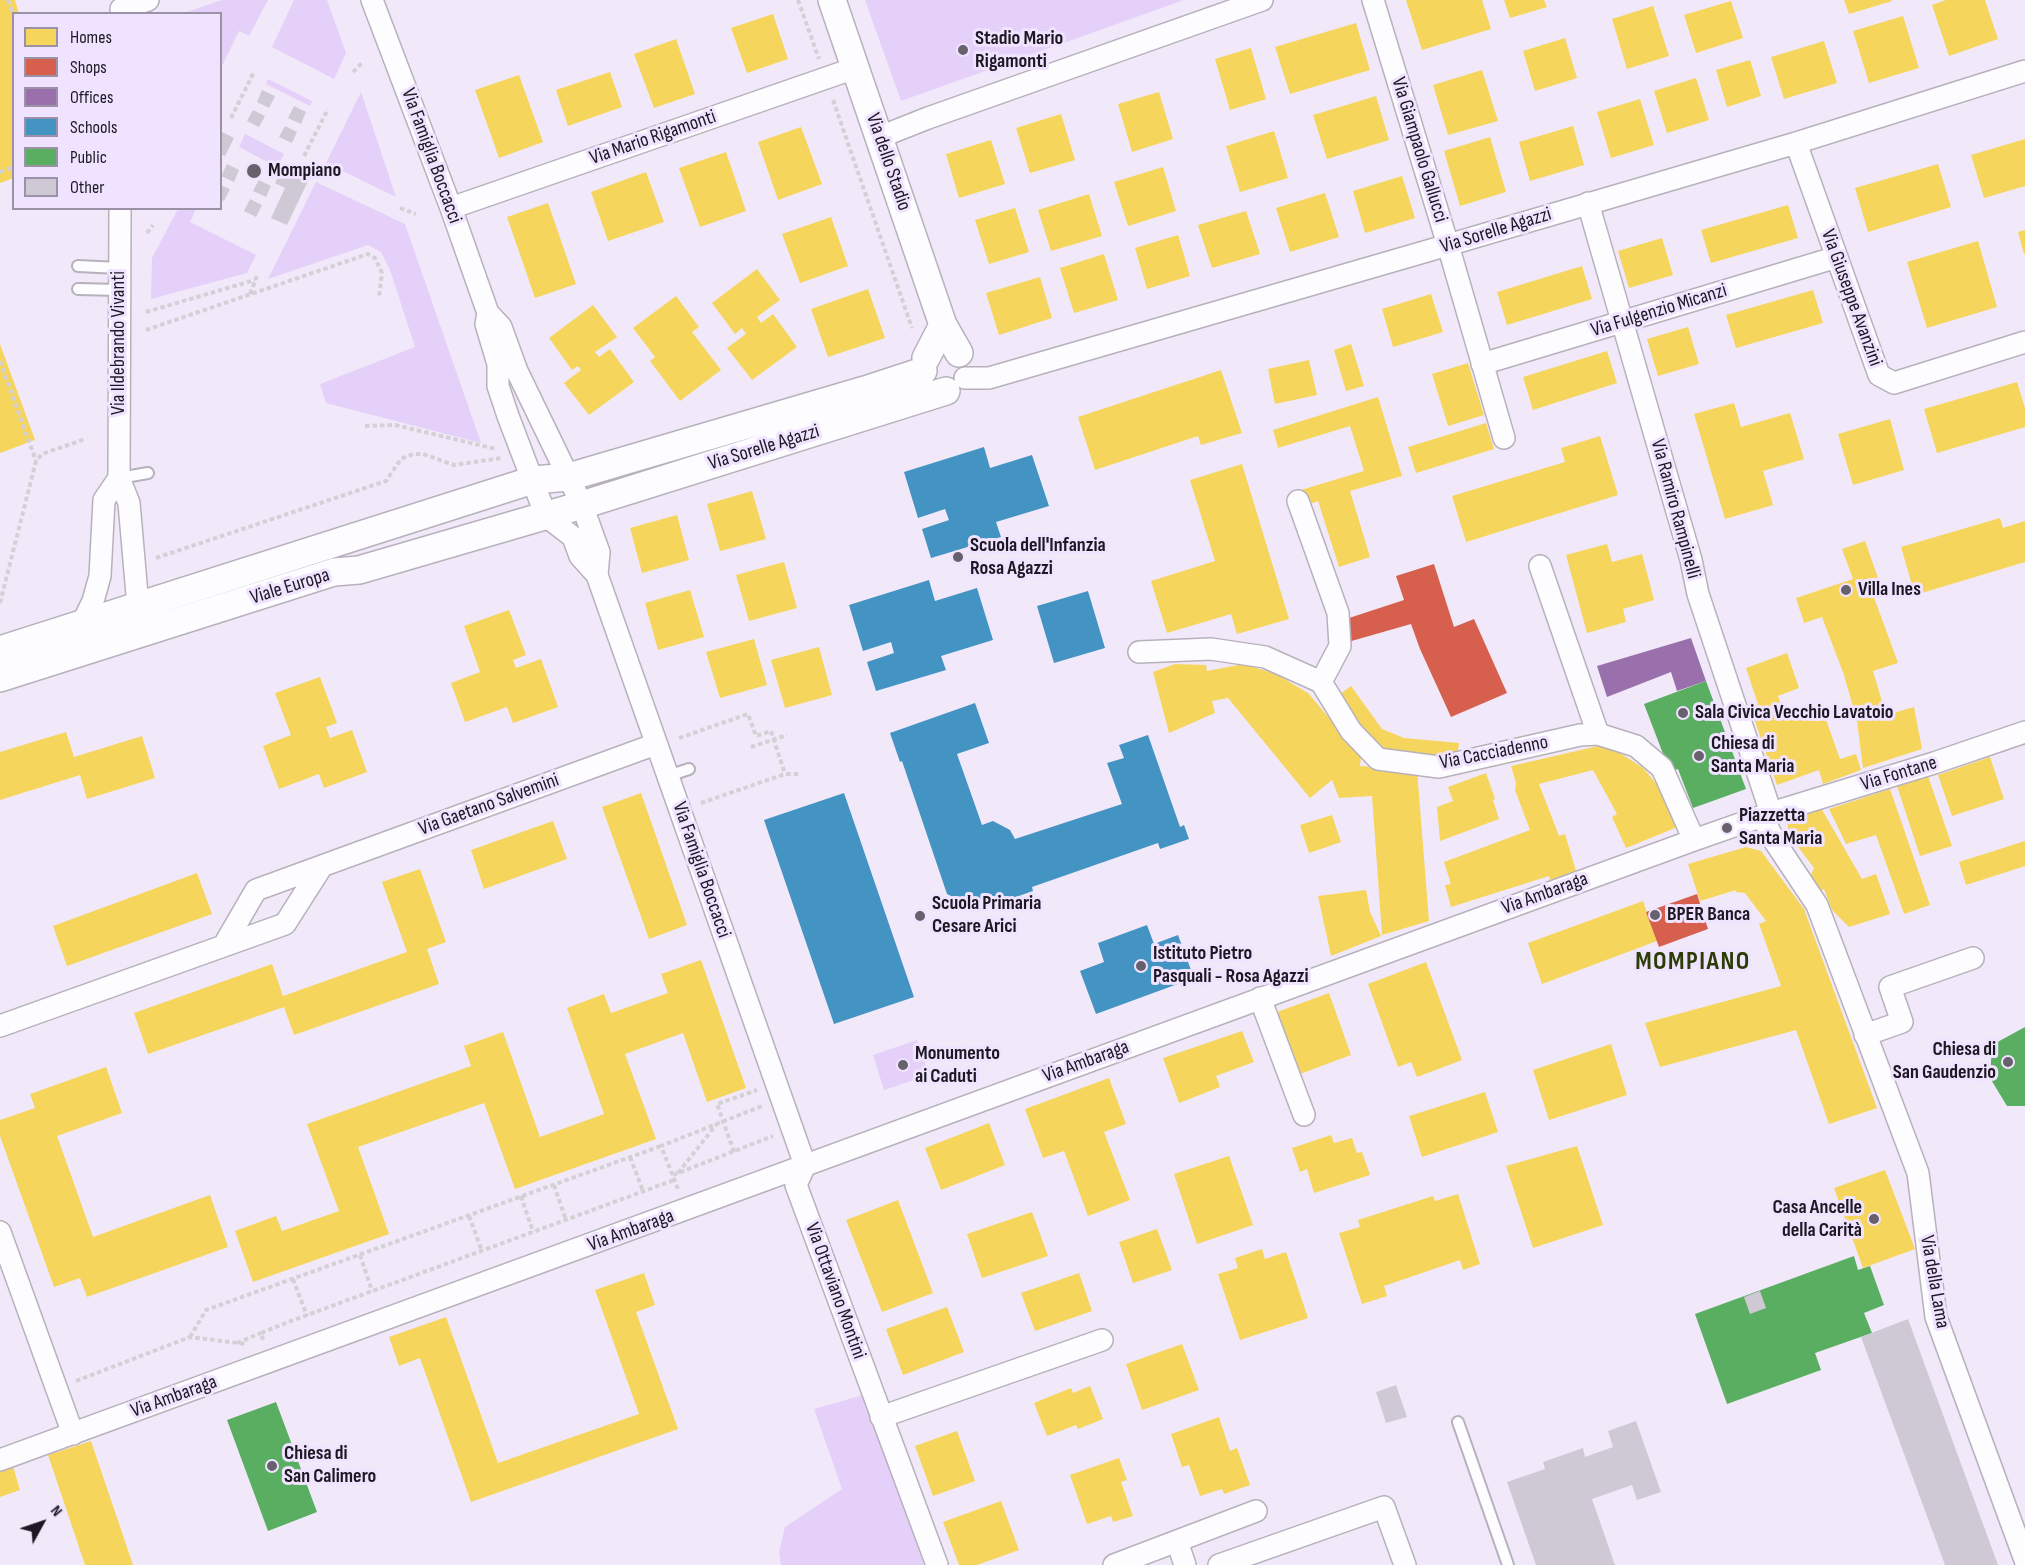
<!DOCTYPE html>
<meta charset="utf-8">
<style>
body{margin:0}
#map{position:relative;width:2025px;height:1565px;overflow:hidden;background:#f1e9f9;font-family:"Sofia Sans Condensed",sans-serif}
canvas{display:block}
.legend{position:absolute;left:12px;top:12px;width:210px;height:198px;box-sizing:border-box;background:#f0e3ff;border:2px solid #9c92a7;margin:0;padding:8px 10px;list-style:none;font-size:18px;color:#1d1822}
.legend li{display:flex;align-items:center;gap:12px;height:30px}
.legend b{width:30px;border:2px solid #9c92a7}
.north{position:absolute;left:12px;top:1493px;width:60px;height:60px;-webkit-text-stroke:4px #f0e3ff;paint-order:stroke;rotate:50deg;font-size:16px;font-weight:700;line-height:24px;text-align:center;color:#1d1822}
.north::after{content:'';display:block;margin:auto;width:21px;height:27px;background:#1d1822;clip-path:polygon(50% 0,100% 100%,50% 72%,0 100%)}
</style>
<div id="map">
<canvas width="2025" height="1565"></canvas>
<ul class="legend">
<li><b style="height:16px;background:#f6d55c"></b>Homes</li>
<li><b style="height:16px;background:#d6604d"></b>Shops</li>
<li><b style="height:16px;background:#9970ab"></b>Offices</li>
<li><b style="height:16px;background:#4393c3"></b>Schools</li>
<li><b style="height:16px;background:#5aae61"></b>Public</li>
<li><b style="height:16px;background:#cfc9d5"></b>Other</li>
</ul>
<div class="north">N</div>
</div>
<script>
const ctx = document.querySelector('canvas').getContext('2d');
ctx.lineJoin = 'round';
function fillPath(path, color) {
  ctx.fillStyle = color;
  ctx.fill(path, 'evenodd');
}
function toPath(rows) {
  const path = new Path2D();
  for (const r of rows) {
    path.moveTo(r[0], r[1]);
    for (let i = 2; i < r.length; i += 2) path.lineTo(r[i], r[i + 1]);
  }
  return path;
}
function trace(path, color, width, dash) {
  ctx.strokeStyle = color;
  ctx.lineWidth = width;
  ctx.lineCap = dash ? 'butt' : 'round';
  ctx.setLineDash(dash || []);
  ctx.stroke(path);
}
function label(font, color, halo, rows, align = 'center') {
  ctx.font = font + ' "Sofia Sans Condensed",sans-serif';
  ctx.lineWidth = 6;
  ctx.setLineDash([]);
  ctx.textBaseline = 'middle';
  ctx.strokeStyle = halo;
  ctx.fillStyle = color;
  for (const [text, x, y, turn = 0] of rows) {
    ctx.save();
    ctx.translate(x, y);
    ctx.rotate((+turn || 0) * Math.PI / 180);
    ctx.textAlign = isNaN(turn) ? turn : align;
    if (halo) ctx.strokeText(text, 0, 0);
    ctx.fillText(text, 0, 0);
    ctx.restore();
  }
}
fillPath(toPath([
 [222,0,268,0,249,36,239,31,221,68,220,14,184,13],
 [294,0,327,0,346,53,334,79,272,47],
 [865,0,1184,0,901,101],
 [268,79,312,101,310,106,266,84],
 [361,92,396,197,326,163],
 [245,134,284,154,277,167,239,147],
 [316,182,405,224,481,443,326,403,320,384,415,347,390,270,381,252,368,245,268,279],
 [178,209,196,209,190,222,256,255,247,273,151,299,152,258],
 [917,1040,929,1075,884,1090,873,1055],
 [863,1395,924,1565,781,1565,779,1552,785,1527,842,1489,814,1409]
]), '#e4d0f8');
fillPath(toPath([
 [0,0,15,0,19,14,14,14,14,178,0,183],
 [1406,0,1482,0,1491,29,1422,50],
 [1504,0,1544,0,1547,7,1510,18],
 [1844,0,1892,0,1892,1,1849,14],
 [1946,0,1985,0,1998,39,1949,56,1932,5],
 [1731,1,1743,38,1696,53,1684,15],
 [1653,6,1669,56,1627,69,1612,19],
 [773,14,788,59,747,73,731,28],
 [1903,16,1919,68,1869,83,1853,31],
 [1356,23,1370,70,1290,94,1275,47],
 [1565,38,1577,78,1535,91,1523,51],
 [676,39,695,94,654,108,634,54],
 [1824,41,1837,83,1784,99,1771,57],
 [1251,48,1266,99,1230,110,1215,59],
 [1750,60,1761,96,1727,107,1716,70],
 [1482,70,1498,121,1448,135,1433,85],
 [610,72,622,107,568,126,556,90],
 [519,75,543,142,499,158,475,90],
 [1696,78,1709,120,1667,133,1654,91],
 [1159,92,1173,139,1132,152,1118,104],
 [1376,96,1389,140,1327,159,1313,115],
 [1640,99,1654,145,1611,158,1597,112],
 [1061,114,1075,160,1030,173,1016,128],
 [1573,126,1584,165,1530,181,1519,142],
 [801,127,822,184,778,200,758,142],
 [1274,131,1288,178,1240,192,1226,146],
 [1490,137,1506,192,1460,206,1444,151],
 [2025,139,2025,186,1984,198,1971,155],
 [991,140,1005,184,959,198,946,154],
 [726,152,746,211,700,227,679,168],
 [1938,164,1951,207,1868,232,1855,188],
 [1163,167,1176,211,1128,226,1114,182],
 [646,172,664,222,608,241,591,192],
 [1402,176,1415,218,1365,233,1353,191],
 [1325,193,1339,237,1290,252,1276,208],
 [1089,194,1102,236,1051,251,1038,210],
 [548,203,576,284,535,298,507,217],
 [1788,205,1798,238,1711,263,1701,230],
 [1015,208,1029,252,989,264,975,220],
 [1246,211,1260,254,1212,268,1198,225],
 [831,217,848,266,800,283,782,234],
 [2025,230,2025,254,2024,254,2018,232],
 [1178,235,1190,276,1147,289,1135,248],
 [1662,238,1673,275,1629,288,1618,251],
 [1978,241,1997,307,1927,328,1907,262],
 [1104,254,1118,300,1074,313,1060,268],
 [1582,266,1592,299,1507,325,1497,292],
 [757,269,780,300,757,317,761,323,773,314,797,347,752,380,727,348,746,334,742,328,735,334,712,303],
 [1040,277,1052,318,999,335,986,293],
 [868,289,885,338,828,357,811,309],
 [1813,290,1823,323,1736,348,1726,315],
 [1431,294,1443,332,1393,347,1382,309],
 [676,296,699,327,692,332,721,370,680,401,650,361,655,357,633,328],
 [593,305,617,337,595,352,599,357,610,349,634,382,589,415,564,383,581,370,578,366,572,370,549,338],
 [1688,327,1699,364,1658,376,1647,339],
 [0,344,35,440,0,453],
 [1351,344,1364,386,1346,391,1334,350],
 [1607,351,1617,383,1533,410,1523,377],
 [1309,360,1317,395,1275,404,1268,369],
 [1468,363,1484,415,1448,426,1432,374],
 [1221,370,1242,433,1201,445,1198,436,1095,470,1078,417],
 [2017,382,2025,408,2025,427,1937,453,1924,409],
 [1378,397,1402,476,1350,491,1370,557,1339,567,1318,501,1305,506,1301,490,1364,471,1350,426,1278,448,1273,430],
 [1734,403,1741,427,1790,413,1804,459,1763,471,1773,505,1725,519,1694,414],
 [1890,419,1904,470,1853,485,1838,434],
 [1486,423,1494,449,1416,473,1408,447],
 [1600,436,1618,495,1466,542,1452,496,1565,462,1561,448],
 [1242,464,1289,619,1237,634,1231,614,1167,633,1151,581,1215,561,1190,480],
 [752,491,766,539,720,551,707,504],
 [677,515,689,560,642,573,630,528],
 [2000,518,2003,528,2025,521,2025,562,1915,595,1901,547],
 [1865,541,1878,578,1868,581,1898,663,1873,671,1886,715,1914,707,1922,749,1863,768,1857,721,1844,675,1822,617,1804,623,1796,598,1853,579,1842,549],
 [1607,544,1612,562,1642,554,1654,600,1623,609,1626,622,1587,633,1566,555],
 [784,562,797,608,749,621,736,575],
 [690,590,704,637,658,650,645,603],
 [509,610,526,655,513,660,516,668,541,659,558,707,513,723,507,707,465,722,451,683,480,672,464,626],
 [754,639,767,685,720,698,706,652],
 [819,647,832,695,785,708,771,660],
 [1787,653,1799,688,1778,696,1785,716,1820,703,1840,759,1856,754,1861,770,1823,784,1819,770,1777,785,1750,707,1758,704,1746,668],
 [1175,664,1206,665,1207,671,1243,664,1276,674,1308,693,1361,756,1360,766,1417,770,1429,921,1382,935,1372,796,1339,798,1332,780,1310,798,1228,698,1212,701,1215,713,1169,733,1153,672],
 [320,677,337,723,326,727,330,738,352,730,367,772,324,788,319,774,279,789,263,746,291,735,275,693],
 [1351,686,1382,729,1404,738,1459,743,1457,757,1400,755,1367,742,1336,697],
 [1669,718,1674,732,1661,737,1656,723],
 [66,732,74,757,142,736,155,778,87,799,80,775,0,800,0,752],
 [1598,746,1617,751,1643,768,1666,795,1680,826,1626,848,1612,817,1617,814,1593,770,1539,784,1559,836,1565,834,1576,871,1550,880,1549,876,1451,907,1445,885,1451,884,1444,862,1530,830,1515,790,1516,783,1511,766],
 [1990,757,2004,799,1952,816,1938,775],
 [1486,773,1495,799,1493,800,1499,819,1440,841,1437,807,1453,801,1448,787],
 [1928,776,1952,846,1920,856,1897,786],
 [1890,789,1930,905,1904,914,1876,835,1846,844,1829,809],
 [641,793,687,925,649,939,602,807],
 [1821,808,1862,879,1876,874,1890,914,1849,927,1832,910,1824,889,1818,892,1809,879,1814,868,1789,835,1787,820],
 [1332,815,1341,842,1309,853,1300,825],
 [553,821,567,859,484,889,471,850],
 [2025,841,2025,866,1966,885,1959,862],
 [1746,847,1761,851,1804,909,1877,1108,1829,1124,1796,1030,1660,1067,1645,1023,1781,986,1759,924,1766,921,1745,893,1736,892,1736,890,1700,901,1688,864],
 [420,869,446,942,427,949,439,984,294,1035,284,1007,148,1054,134,1013,272,964,283,996,407,952,382,882],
 [197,873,212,914,67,966,53,926],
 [1366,890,1370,912,1381,936,1331,956,1318,896],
 [1643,901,1657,941,1542,984,1528,943],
 [701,960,746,1088,707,1102,683,1033,625,1054,656,1139,515,1189,484,1103,358,1147,389,1234,253,1282,235,1231,276,1216,282,1231,339,1211,307,1124,471,1066,464,1046,503,1032,540,1137,604,1114,567,1008,604,994,611,1013,668,993,661,974],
 [1426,962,1462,1060,1417,1077,1411,1062,1398,1067,1368,984],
 [1329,993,1351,1055,1300,1074,1277,1012],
 [1242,1031,1254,1062,1216,1076,1220,1087,1179,1103,1163,1058],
 [1611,1044,1627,1095,1549,1120,1533,1070],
 [106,1067,122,1113,57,1136,93,1237,210,1195,228,1247,87,1297,80,1278,54,1287,0,1136,0,1120,35,1108,30,1094],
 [1109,1078,1126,1124,1104,1132,1130,1200,1088,1216,1064,1151,1043,1158,1025,1109],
 [1485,1092,1498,1132,1422,1157,1409,1116],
 [989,1123,1005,1165,941,1190,925,1148],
 [1331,1135,1334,1143,1352,1138,1357,1153,1362,1152,1370,1175,1314,1193,1307,1169,1300,1172,1292,1148],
 [1577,1146,1603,1225,1533,1248,1506,1166],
 [1229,1156,1253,1225,1197,1244,1174,1174],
 [1885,1170,1915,1249,1863,1268,1834,1188],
 [1458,1194,1480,1264,1463,1270,1460,1260,1384,1286,1387,1296,1362,1304,1339,1233,1360,1227,1358,1220,1433,1196,1435,1201],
 [898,1200,933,1293,882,1312,846,1220],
 [1032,1212,1048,1256,982,1278,967,1234],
 [1157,1229,1172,1270,1133,1283,1119,1242],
 [1262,1249,1265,1259,1286,1252,1308,1318,1240,1340,1218,1274,1238,1268,1235,1258],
 [644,1273,655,1305,636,1312,678,1429,471,1502,420,1358,399,1366,389,1337,446,1317,498,1463,639,1414,595,1290],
 [1079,1273,1092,1311,1035,1331,1021,1293],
 [947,1307,964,1352,903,1375,886,1329],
 [1182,1344,1199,1390,1142,1410,1126,1364],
 [1090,1386,1103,1419,1078,1429,1076,1425,1047,1436,1034,1403,1071,1388,1073,1393],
 [1219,1417,1230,1451,1237,1448,1250,1485,1224,1494,1222,1489,1200,1496,1189,1465,1182,1467,1171,1434],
 [957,1431,975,1481,933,1496,915,1446],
 [91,1441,133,1565,85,1565,48,1455],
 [1119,1458,1127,1480,1121,1482,1133,1516,1113,1522,1111,1516,1087,1524,1070,1475],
 [13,1466,20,1490,0,1497,0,1471],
 [1001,1501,1019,1550,977,1565,959,1565,943,1522]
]), '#f6d55c');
fillPath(toPath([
 [1434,564,1454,627,1474,619,1507,693,1451,717,1420,649,1411,624,1348,642,1349,618,1404,600,1396,576],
 [1697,894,1708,929,1659,947,1646,912]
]), '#d6604d');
fillPath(toPath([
 [1691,638,1706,681,1677,691,1671,672,1607,697,1597,666]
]), '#9970ab');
fillPath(toPath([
 [984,447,990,468,1032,455,1049,506,996,522,1001,537,931,558,922,529,949,520,945,509,918,518,904,472],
 [929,580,935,601,977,588,993,640,941,656,946,670,876,691,867,662,894,653,891,642,863,651,849,605],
 [1088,591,1105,648,1054,663,1037,606],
 [975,703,989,743,957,754,982,825,993,821,1010,830,1015,839,1122,804,1107,763,1124,758,1119,745,1148,735,1180,827,1184,825,1189,839,1160,849,1158,843,1032,887,1033,891,979,910,947,894,902,761,900,762,890,733],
 [844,793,914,997,834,1024,764,820],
 [1147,925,1154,944,1178,935,1194,978,1096,1014,1080,971,1104,962,1098,943]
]), '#4393c3');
fillPath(toPath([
 [1706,681,1746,789,1693,808,1678,769,1670,772,1644,704],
 [2025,1027,2025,1106,2007,1106,1990,1078,1992,1045],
 [1854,1256,1858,1270,1870,1266,1884,1305,1864,1313,1872,1333,1815,1353,1821,1370,1727,1404,1695,1314],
 [276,1402,317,1512,268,1531,227,1420]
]), '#5aae61');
fillPath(toPath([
 [262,90,275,96,269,108,257,102],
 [294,106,306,112,301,124,288,118],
 [253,110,265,116,259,127,247,121],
 [285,126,297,132,292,143,279,137],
 [220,131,234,138,225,156,220,154],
 [227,164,239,170,234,182,221,176],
 [284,164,310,177,287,225,271,218,285,188,275,183],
 [259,180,271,186,266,197,253,191],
 [220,185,230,189,224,201,220,199],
 [250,199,262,205,256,217,244,211],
 [1760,1291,1766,1308,1750,1314,1744,1297],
 [1908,1319,1998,1565,1945,1565,1861,1337],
 [1396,1385,1407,1417,1386,1423,1376,1392],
 [1636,1421,1661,1492,1637,1500,1632,1485,1592,1499,1615,1565,1536,1565,1507,1482,1545,1469,1543,1462,1583,1448,1585,1457,1613,1447,1608,1431]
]), '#cfc9d5');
const service = toPath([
 [78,266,119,268],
 [78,289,119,290],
 [119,478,148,473],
 [668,776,689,769],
 [1458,1422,1508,1565]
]);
const minor = toPath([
 [372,0,451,208,488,313,501,327,517,371,582,505,599,552,597,575],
 [1373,0,1448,245,1504,438],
 [121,9,148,0],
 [880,137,928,118,1262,0],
 [1796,143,1879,375,1894,383,2025,342],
 [1588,203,1691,560,1698,594,1771,813],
 [120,208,119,478,129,503,138,606],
 [451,208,855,68],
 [488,313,486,324,498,364,498,386,508,416,546,516,573,537,580,556,597,575,805,1165],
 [1482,364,1837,257],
 [965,378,989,378,1448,245,1796,143,2025,71],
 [1298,501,1338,613,1340,646,1321,682],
 [1540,566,1598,734],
 [82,624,93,601,100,576,104,500,119,478],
 [1139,652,1211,649,1265,657,1321,682,1351,731,1378,759,1439,767,1580,735,1598,734,1636,746,1662,768,1694,840],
 [1762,816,1775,842,1817,905,1918,1173,1936,1317,2025,1560],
 [224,945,256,890,656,744],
 [1260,998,1304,1115],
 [0,1026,285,924,322,866],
 [1865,1035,1902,1022,1890,987,1973,958],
 [805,1165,796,1185,937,1565],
 [0,1232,73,1434],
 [881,1417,1102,1340],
 [0,1460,1694,840,1771,813,1934,763,2025,732],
 [1177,1541,1185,1565],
 [1114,1565,1256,1511],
 [1219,1565,1384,1507,1405,1565]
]);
const tertiary = toPath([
 [832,0,943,325,959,353],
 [926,358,943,325],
 [0,650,533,480,569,477,865,390,923,371],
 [0,678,334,572,359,570,582,505,946,391]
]);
trace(service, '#b7b1bc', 14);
trace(minor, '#b7b1bc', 24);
trace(tertiary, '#b7b1bc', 30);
trace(toPath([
 [8,0,14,17],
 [798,0,819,59],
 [353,72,362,63],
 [833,100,912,328],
 [231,118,254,72],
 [304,156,328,109],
 [0,172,14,167],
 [400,208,416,214],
 [147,233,153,225],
 [250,294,257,276],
 [146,312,255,280],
 [146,330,368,254,375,258,382,273,379,296],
 [0,361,36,461],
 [365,426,395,425,496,449],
 [156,558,386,481,401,459,413,454,423,454,454,465,502,458],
 [0,603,36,461,42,454,85,439],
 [679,738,748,714,756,736,771,731,785,774],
 [751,747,787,735],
 [701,803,785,774,799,774],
 [734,1152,717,1104,757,1090],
 [630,1157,643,1191],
 [678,1173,716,1125],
 [673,1175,773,1136],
 [554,1185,566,1220],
 [678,1189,661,1146,762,1106],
 [521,1196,533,1232],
 [469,1216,482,1251],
 [360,1255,372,1291],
 [293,1279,307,1316],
 [190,1337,206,1310,661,1146],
 [263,1340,261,1333,291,1321,674,1180],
 [237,1343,261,1333],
 [76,1381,190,1337,246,1344]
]), '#d3d1d5', 4, [4.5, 3]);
trace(service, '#fdfcfe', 10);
trace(minor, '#fdfcfe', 21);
trace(tertiary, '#fdfcfe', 27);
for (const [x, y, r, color] of [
 [963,50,6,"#67616d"],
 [254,171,8,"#67616d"],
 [958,557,6,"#67616d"],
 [1846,590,6,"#67616d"],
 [1683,713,6,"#67616d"],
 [1699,756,6,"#67616d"],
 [1727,828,6,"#67616d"],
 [1655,915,6,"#67616d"],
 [920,916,6,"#67616d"],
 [1141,966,6,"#67616d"],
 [2008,1062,6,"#67616d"],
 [903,1065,6,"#67616d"],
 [1874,1219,6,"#67616d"],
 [272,1466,6,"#67616d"]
]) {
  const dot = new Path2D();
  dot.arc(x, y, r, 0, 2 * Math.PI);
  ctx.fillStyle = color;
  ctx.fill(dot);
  trace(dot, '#f0e3ff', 2);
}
label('bold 20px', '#1d1822', '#f0e3ff', [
 ["Stadio Mario",975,39],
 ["Rigamonti",975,62],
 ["Mompiano",268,171],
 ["Scuola dell'Infanzia",970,546],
 ["Rosa Agazzi",970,569],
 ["Villa Ines",1858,590],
 ["Sala Civica Vecchio Lavatoio",1695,713],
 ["Chiesa di",1711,744],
 ["Santa Maria",1711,767],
 ["Piazzetta",1739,816],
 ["Santa Maria",1739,839],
 ["Scuola Primaria",932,904],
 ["Cesare Arici",932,927],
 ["BPER Banca",1667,915],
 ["Istituto Pietro",1153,954],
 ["Pasquali - Rosa Agazzi",1153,977],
 ["Chiesa di",1996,1050,"right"],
 ["San Gaudenzio",1996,1073,"right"],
 ["Monumento",915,1054],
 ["ai Caduti",915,1077],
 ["Casa Ancelle",1862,1208,"right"],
 ["della Carità",1862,1231,"right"],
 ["Chiesa di",284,1454],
 ["San Calimero",284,1477]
], 'left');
label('20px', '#1d1822', '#f0e3ff', [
 ["Via Mario Rigamonti",653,138,-19],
 ["Via Giampaolo Gallucci",1419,150,73],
 ["Via Famiglia Boccacci",431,156,70],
 ["Via dello Stadio",888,162,71],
 ["Via Sorelle Agazzi",1496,231,-17],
 ["Via Giuseppe Avanzini",1851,298,70],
 ["Via Fulgenzio Micanzi",1659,311,-17],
 ["Via Ildebrando Vivanti",119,343,-90],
 ["Via Sorelle Agazzi",764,448,-17],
 ["Via Ramiro Rampinelli",1675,509,75],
 ["Viale Europa",290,587,-17],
 ["Via Cacciadenno",1494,753,-11],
 ["Via Fontane",1899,774,-17],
 ["Via Gaetano Salvemini",489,805,-20],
 ["Via Famiglia Boccacci",701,870,71],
 ["Via Ambaraga",1545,894,-20],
 ["Via Ambaraga",1086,1062,-20],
 ["Via Ambaraga",631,1231,-20],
 ["Via della Lama",1934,1282,80],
 ["Via Ottaviano Montini",835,1291,70],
 ["Via Ambaraga",174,1397,-20]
]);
ctx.letterSpacing = '1.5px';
label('bold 26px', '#2b3c04', '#f0e3ff', [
 ["MOMPIANO",1693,962]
]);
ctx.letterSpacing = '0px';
</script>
